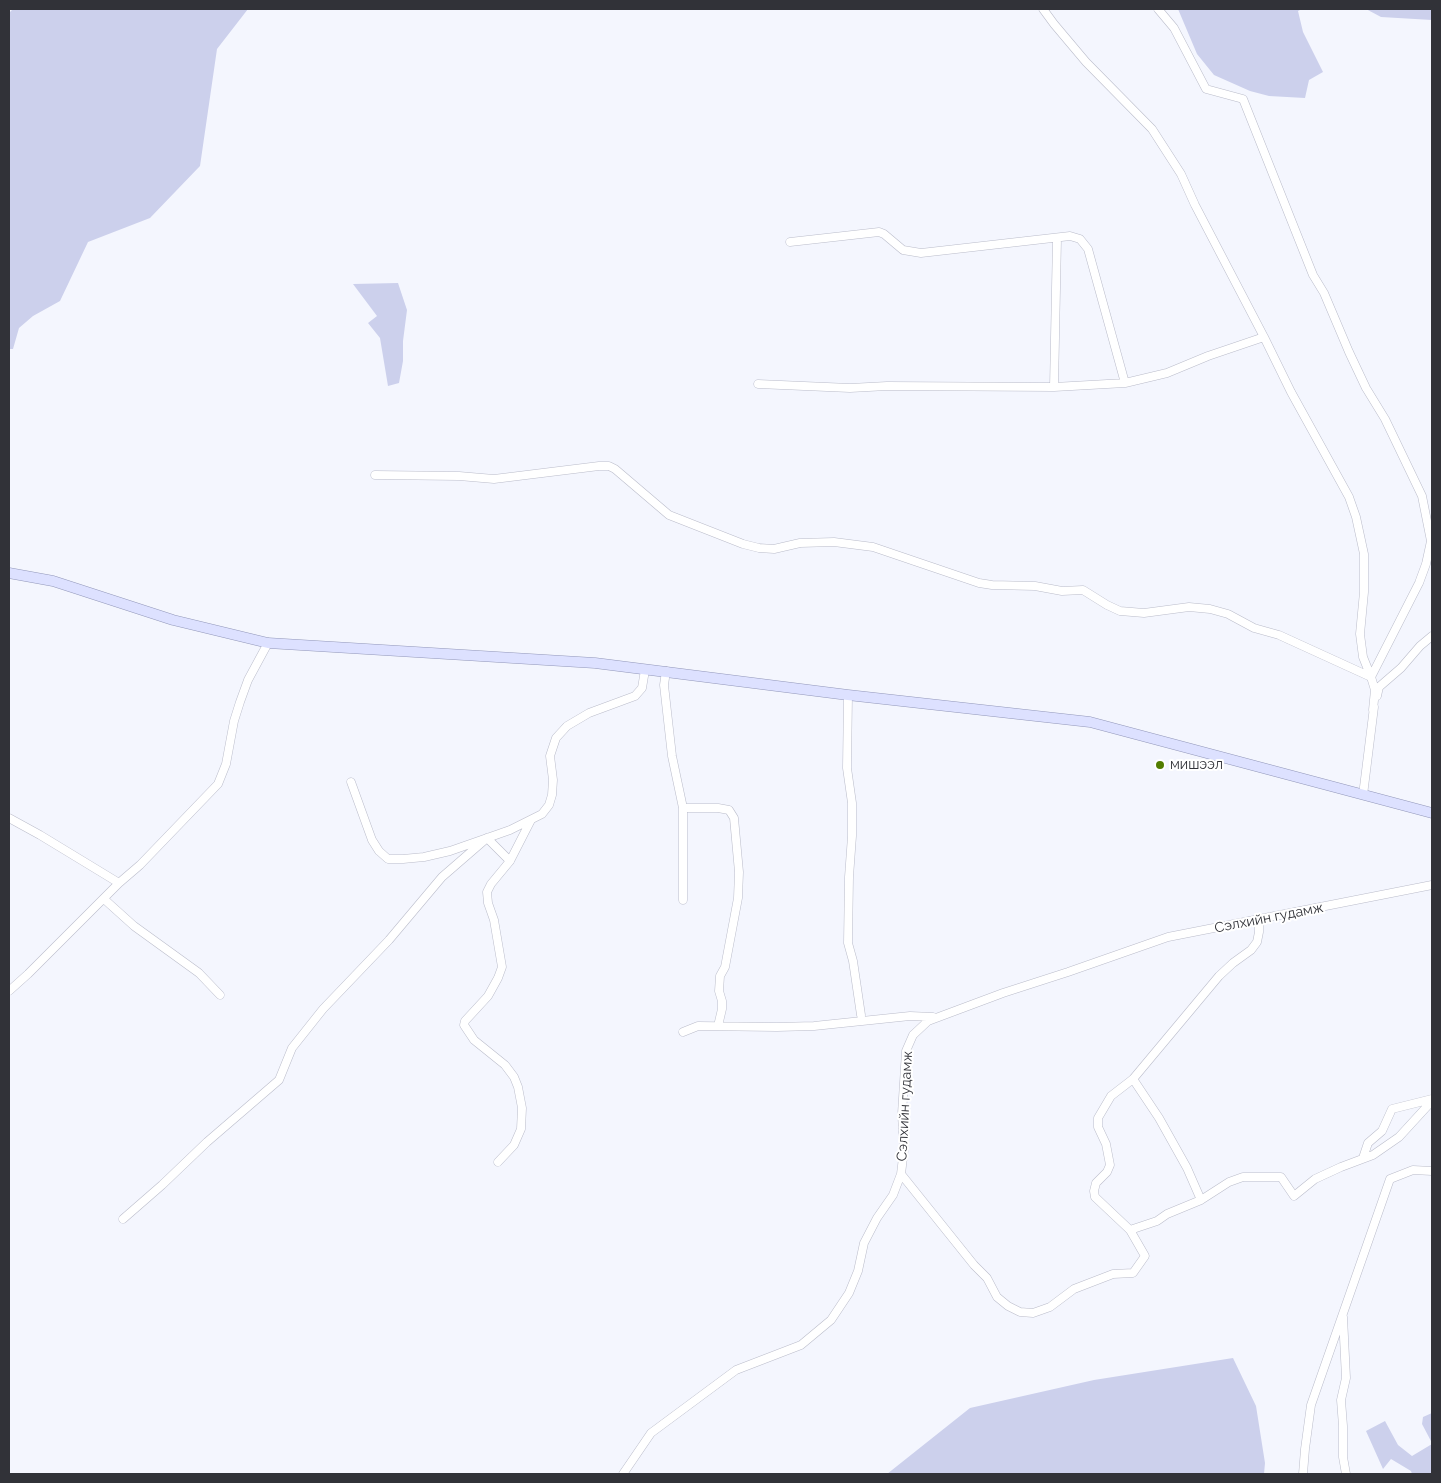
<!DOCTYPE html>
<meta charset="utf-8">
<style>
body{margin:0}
#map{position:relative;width:1441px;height:1483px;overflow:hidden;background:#f4f6fe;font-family:Raleway,sans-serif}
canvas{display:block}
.frame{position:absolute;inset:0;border:10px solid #313238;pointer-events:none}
</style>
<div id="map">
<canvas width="1441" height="1483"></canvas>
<div class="frame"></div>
</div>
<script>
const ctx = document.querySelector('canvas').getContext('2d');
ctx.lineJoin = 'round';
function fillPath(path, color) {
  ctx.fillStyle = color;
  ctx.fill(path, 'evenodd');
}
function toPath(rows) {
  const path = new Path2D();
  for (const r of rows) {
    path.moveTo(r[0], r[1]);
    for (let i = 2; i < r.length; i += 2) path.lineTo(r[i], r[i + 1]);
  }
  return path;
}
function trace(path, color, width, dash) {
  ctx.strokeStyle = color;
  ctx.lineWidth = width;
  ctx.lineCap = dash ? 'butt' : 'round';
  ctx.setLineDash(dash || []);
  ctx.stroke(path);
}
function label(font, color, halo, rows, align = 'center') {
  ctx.font = font + ' Raleway,sans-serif';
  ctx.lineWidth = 4;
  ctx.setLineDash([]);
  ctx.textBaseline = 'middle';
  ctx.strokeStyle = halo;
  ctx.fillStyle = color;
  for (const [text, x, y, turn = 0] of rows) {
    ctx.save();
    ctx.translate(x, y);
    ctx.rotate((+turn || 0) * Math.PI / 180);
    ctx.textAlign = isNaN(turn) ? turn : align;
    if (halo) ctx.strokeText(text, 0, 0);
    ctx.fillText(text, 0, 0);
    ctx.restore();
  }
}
fillPath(toPath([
 [13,9,248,9,217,49,200,166,150,218,88,242,60,301,33,316,19,328,13,349,9,349,9,13],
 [1178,9,1302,9,1298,11,1303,32,1323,72,1309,80,1305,98,1269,96,1250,91,1214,75,1197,54],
 [1366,9,1432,9,1432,20,1381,17],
 [398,283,407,310,403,341,403,361,399,383,388,386,380,338,368,323,377,316,353,284],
 [1233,1358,1256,1406,1265,1463,1264,1474,887,1474,970,1408,1094,1380],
 [1432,1413,1432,1443,1422,1424,1423,1417],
 [1385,1421,1398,1445,1412,1456,1432,1444,1432,1474,1412,1474,1411,1471,1391,1459,1383,1469,1366,1431]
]), '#ccd0ec');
const minor = toPath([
 [1043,9,1054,24,1086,62,1152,129,1181,174,1195,205,1264,337,1291,392,1349,497,1356,517,1364,554,1364,592,1360,634,1363,657,1371,677,1375,690,1373,710],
 [790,242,879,232,884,234,903,250,921,253,1070,236,1080,239,1088,249,1125,383],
 [758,384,850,388,887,386,1054,387,1125,383,1167,373,1208,356,1264,337],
 [1054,387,1057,239],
 [375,475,459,476,494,479,599,466,609,466,615,469,669,515,743,544,759,548,774,549,800,543,834,542,873,547,979,583,992,585,1035,586,1062,591,1083,590,1107,605,1120,611,1144,613,1189,607,1210,609,1228,614,1254,628,1279,635,1371,677,1419,583,1426,564,1431,541,1422,496,1385,419,1366,388,1349,352,1324,293,1313,275,1243,99,1206,89,1174,28,1158,9],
 [666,671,664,685,672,756,683,808,683,900],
 [848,695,847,768,852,803,852,836,849,877,848,943,853,961,861,1015],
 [1377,696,1379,687,1401,668,1420,646,1432,636],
 [351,782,372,840,379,851,388,859,403,859,424,857,450,851,510,830,542,814,549,805,552,795,553,780,550,756,556,738,567,726,589,713,635,696,642,688,645,670],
 [1363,795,1374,707],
 [683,808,718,808,729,810,734,818,739,872,738,898,725,967,720,976,719,991,722,1001,722,1009,718,1026],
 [9,818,40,835,119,883],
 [104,899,134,926,199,973,220,995],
 [9,991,28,974,119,883,140,865,218,784,226,764,234,721,240,702,248,680,268,643],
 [683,1032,698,1026,777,1027,814,1026,910,1016,933,1017],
 [1363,1158,1368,1143,1382,1131,1392,1109,1432,1099],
 [498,1162,514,1145,521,1129,522,1108,518,1087,514,1077,505,1065,474,1040,464,1025,465,1021,488,996,498,978,502,967,494,920,488,903,487,892,491,884,510,861,531,820],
 [901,1174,974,1265,987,1278,997,1297,1008,1306,1020,1312,1033,1313,1050,1307,1074,1289,1113,1274,1133,1273,1145,1256,1130,1230,1095,1197,1094,1191,1096,1183,1107,1172,1110,1165,1106,1144,1098,1127,1098,1118,1111,1096,1133,1079,1219,976,1233,963,1251,950,1257,942,1259,932,1259,920],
 [1201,1200,1229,1182,1243,1177,1281,1177,1294,1196,1315,1179,1341,1167,1373,1155,1399,1137,1432,1101],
 [123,1219,162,1185,207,1142,279,1080,292,1048,323,1009,389,940,442,877,487,838,510,861],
 [1130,1230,1157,1221,1167,1214,1201,1200,1187,1168,1159,1118,1133,1079],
 [1343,1317,1346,1378,1341,1400,1343,1426,1343,1457,1346,1474],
 [623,1474,651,1433,736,1370,801,1345,831,1320,849,1293,858,1271,864,1243,877,1218,893,1195,901,1174,904,1149,902,1114,906,1051,913,1035,928,1021,1003,993,1068,972,1168,937,1432,885],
 [1303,1474,1305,1449,1311,1405,1390,1179,1413,1170,1432,1171]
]);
const major = toPath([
 [9,573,53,581,173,620,268,643,595,663,848,695,1090,722,1432,813]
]);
trace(minor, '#babcca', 9);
trace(major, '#9297b9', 11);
trace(minor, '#fff', 8);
trace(major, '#dde1ff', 10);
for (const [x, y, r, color] of [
 [1160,765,5,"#527d00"]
]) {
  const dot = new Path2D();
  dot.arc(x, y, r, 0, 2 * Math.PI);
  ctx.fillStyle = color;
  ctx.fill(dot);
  trace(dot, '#fff', 2);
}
label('14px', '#313238', '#fff', [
 ["мишээл",1170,765]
], 'left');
label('14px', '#313238', '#fff', [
 ["Сэлхийн гудамж",1269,918,-11],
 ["Сэлхийн гудамж",905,1106,-87]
]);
</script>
